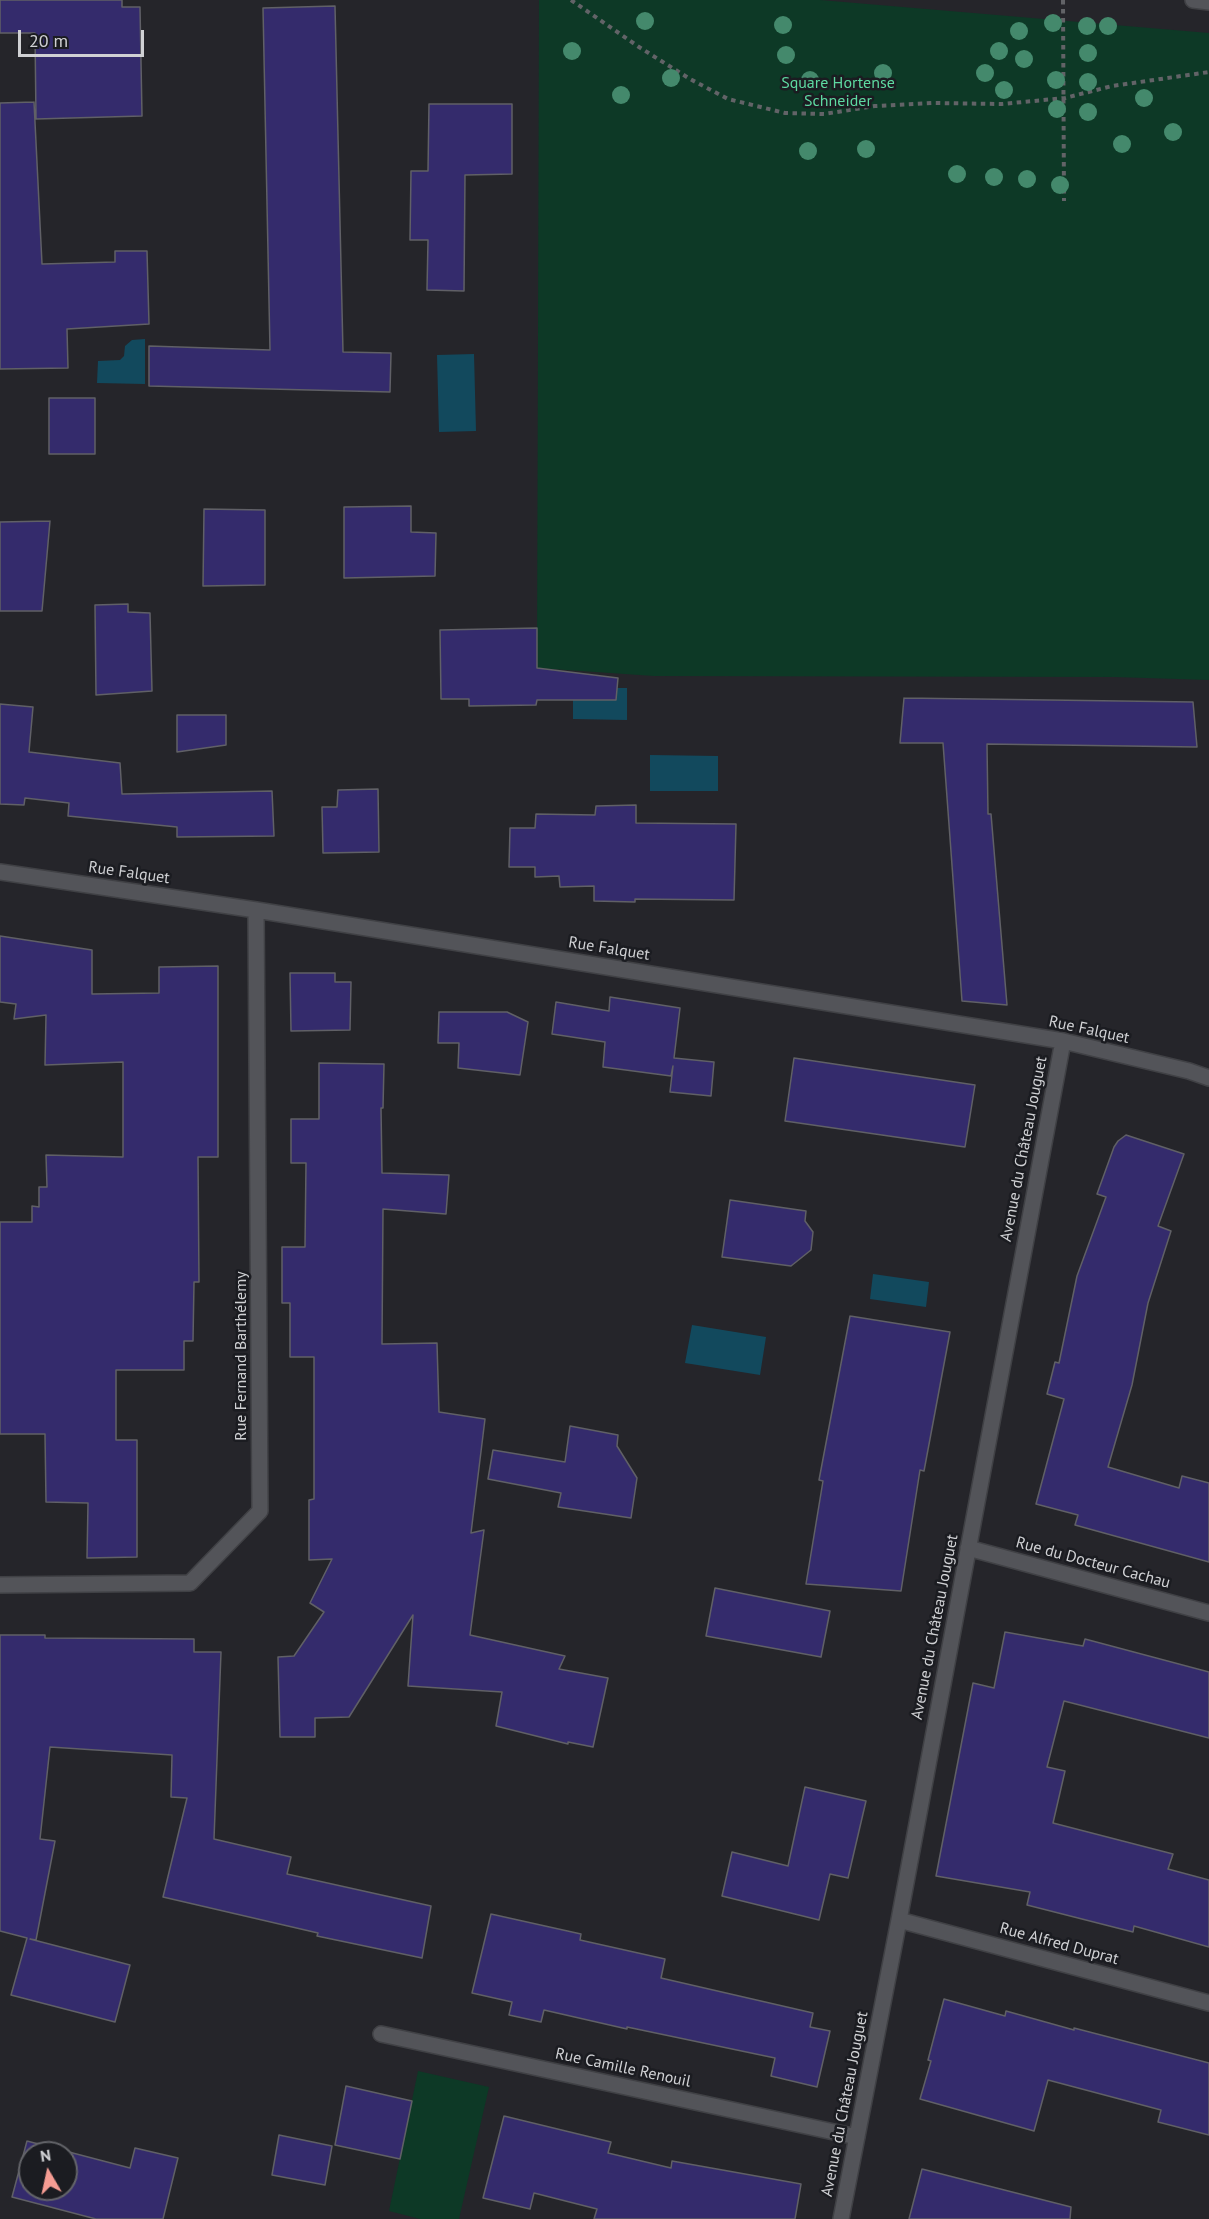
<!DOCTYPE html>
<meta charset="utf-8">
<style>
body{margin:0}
#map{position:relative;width:1209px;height:2219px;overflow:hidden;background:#25252a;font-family:"PT Sans",sans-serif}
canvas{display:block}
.north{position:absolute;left:18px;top:2141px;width:60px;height:60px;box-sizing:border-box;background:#1b1c21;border:2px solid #636469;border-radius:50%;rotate:351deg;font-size:16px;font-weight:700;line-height:24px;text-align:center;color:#d0d1d4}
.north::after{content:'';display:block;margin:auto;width:21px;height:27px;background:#f59c93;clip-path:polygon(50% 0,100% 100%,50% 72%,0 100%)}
.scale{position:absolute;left:18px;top:30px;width:126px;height:27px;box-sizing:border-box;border:3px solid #d0d1d4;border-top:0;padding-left:8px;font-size:18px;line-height:21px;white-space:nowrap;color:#d0d1d4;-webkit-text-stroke:4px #1b1c21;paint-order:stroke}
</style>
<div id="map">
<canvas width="1209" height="2219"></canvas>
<div class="north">N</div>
<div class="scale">20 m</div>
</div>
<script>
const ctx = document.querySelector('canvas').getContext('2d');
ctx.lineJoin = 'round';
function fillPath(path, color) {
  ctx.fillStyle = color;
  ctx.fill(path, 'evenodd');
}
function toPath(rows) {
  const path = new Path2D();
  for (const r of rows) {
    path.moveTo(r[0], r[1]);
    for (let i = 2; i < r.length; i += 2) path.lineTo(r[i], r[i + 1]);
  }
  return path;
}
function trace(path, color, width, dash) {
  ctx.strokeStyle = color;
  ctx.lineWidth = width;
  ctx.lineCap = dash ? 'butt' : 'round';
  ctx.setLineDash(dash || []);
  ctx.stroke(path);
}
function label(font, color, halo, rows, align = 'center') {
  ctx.font = font + ' "PT Sans",sans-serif';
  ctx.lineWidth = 5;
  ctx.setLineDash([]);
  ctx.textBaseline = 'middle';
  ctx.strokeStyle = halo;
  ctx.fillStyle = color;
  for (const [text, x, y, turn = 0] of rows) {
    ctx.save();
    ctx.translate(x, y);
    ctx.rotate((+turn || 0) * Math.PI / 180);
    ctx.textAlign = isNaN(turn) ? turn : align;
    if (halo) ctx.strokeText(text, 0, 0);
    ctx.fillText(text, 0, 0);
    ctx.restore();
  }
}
fillPath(toPath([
 [539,0,820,0,1209,33,1209,680,1114,677,654,676,537,668],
 [418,2071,489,2087,459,2219,420,2219,389,2211]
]), '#0d3926');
fillPath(toPath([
 [145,339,145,384,97,383,98,361,120,360,124,356,125,346,132,340],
 [474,354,476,431,439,432,437,355],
 [573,688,627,688,627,720,573,719],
 [650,755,718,756,718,791,650,791],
 [873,1274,929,1282,926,1307,870,1299],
 [692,1325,766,1337,760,1375,685,1363]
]), '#12495d');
const building = toPath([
 [0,0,122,0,122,7,140,7,142,116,36,119,35,33,0,33,0,0],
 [335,6,343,352,391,353,390,392,149,386,149,346,270,350,263,8,335,6],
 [34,102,42,264,115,262,115,251,147,251,149,324,67,329,68,368,0,369,0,103,34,102],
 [429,104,512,104,512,174,465,175,464,291,427,290,428,240,410,240,411,171,428,171,429,104],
 [49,398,95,398,95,454,49,454,49,398],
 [411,506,411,532,436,533,435,576,344,578,344,507,411,506],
 [204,509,265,510,265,585,203,586,204,509],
 [50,521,42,611,0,611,0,522,50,521],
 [128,604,128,612,150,613,152,691,96,695,95,605,128,604],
 [537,628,537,668,618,678,616,700,537,700,536,705,469,706,469,699,441,699,440,630,537,628],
 [904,698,1193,702,1197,747,987,744,988,814,991,814,1007,1005,962,1001,943,743,900,743,904,698],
 [0,704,33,707,29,752,120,763,122,794,272,791,274,836,177,837,177,827,68,816,69,803,25,798,24,805,0,804,0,704],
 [177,715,226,715,226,745,177,752,177,715],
 [378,789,379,852,323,853,322,807,337,807,338,790,378,789],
 [636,805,636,823,736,824,734,900,635,899,635,902,594,901,594,886,560,887,559,876,535,877,535,867,509,867,510,828,535,828,536,814,595,815,596,806,636,805],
 [0,936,92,950,92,994,159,993,159,967,218,966,218,1157,198,1157,199,1282,194,1282,193,1341,184,1341,184,1370,116,1370,116,1440,137,1440,137,1557,87,1558,88,1503,46,1502,45,1434,0,1434,0,1222,32,1222,32,1206,39,1207,39,1187,47,1187,46,1155,123,1157,123,1062,45,1065,46,1015,14,1019,16,1004,0,1002,0,936],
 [290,973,335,973,335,982,351,982,350,1030,291,1031,290,973],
 [610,997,680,1008,674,1058,714,1062,711,1096,670,1092,673,1066,671,1076,603,1067,605,1042,552,1034,556,1002,609,1011,610,997],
 [439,1012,507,1012,528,1022,520,1075,458,1068,459,1043,438,1043,439,1012],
 [794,1058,975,1085,965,1147,785,1121,794,1058],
 [319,1063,384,1064,383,1108,381,1108,382,1173,449,1175,446,1214,383,1209,382,1344,437,1343,439,1412,485,1419,471,1533,484,1530,470,1635,565,1656,559,1669,608,1678,593,1747,568,1742,568,1744,496,1726,502,1692,408,1686,413,1615,349,1717,315,1718,315,1737,280,1737,278,1657,294,1656,324,1612,310,1603,332,1559,309,1560,309,1500,314,1499,314,1357,290,1357,290,1303,282,1303,282,1247,305,1247,306,1163,291,1163,291,1119,319,1119,319,1063],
 [1126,1135,1184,1154,1158,1226,1171,1231,1148,1303,1132,1385,1108,1467,1179,1488,1182,1476,1209,1483,1209,1562,1075,1525,1078,1515,1036,1504,1064,1399,1047,1394,1055,1362,1059,1363,1077,1276,1106,1197,1097,1194,1114,1147,1118,1141,1126,1135],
 [730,1200,806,1211,805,1221,813,1232,811,1250,791,1266,722,1257,730,1200],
 [850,1316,950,1332,924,1471,920,1470,901,1591,806,1584,823,1481,819,1480,850,1316],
 [570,1426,618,1435,617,1446,637,1478,631,1518,558,1507,561,1493,488,1479,493,1450,565,1462,570,1426],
 [715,1588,830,1611,821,1657,706,1636,715,1588],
 [1005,1632,1083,1646,1085,1639,1209,1672,1209,1738,1064,1701,1047,1767,1065,1771,1053,1823,1173,1854,1168,1869,1209,1880,1209,1947,1134,1926,1133,1932,1027,1905,1030,1892,936,1876,973,1683,994,1688,1005,1632],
 [0,1635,45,1635,45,1638,194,1639,194,1652,221,1652,214,1839,291,1857,287,1874,431,1906,422,1958,317,1936,318,1933,163,1897,187,1798,171,1797,172,1755,50,1747,40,1839,55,1841,36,1940,30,1939,130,1965,115,2022,11,1995,27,1938,0,1931,0,1635],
 [805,1787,866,1801,848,1878,830,1874,819,1920,722,1896,732,1852,788,1866,805,1787],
 [491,1914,581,1934,580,1940,665,1959,661,1978,813,2013,810,2027,830,2031,817,2087,771,2076,775,2058,627,2027,627,2029,544,2010,541,2022,509,2015,512,2002,472,1993,491,1914],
 [944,1999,1005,2016,1006,2011,1074,2030,1074,2028,1209,2063,1209,2135,1158,2122,1161,2110,1048,2080,1034,2131,920,2099,931,2061,928,2060,944,1999],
 [346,2086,412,2101,400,2159,335,2145,346,2086],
 [504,2116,611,2142,608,2153,671,2168,672,2161,801,2184,795,2219,594,2219,597,2209,534,2193,530,2209,483,2198,504,2116],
 [279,2135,332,2146,325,2185,272,2175,279,2135],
 [27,2141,130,2168,135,2148,178,2158,163,2219,96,2219,12,2197,27,2141],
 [30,2153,66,2153,66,2189,30,2189,30,2153],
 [922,2169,1071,2207,1070,2219,909,2219,922,2169]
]);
fillPath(building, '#342b6c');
trace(building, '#606066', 1.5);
const street = toPath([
 [1193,0,1209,2],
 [0,872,256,910,1063,1041,1189,1071,1209,1078],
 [968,1548,1209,1613],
 [0,1585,190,1583,260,1511,256,910],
 [899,1920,1209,2003],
 [381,2034,857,2137],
 [841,2219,899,1920,1063,1041]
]);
trace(street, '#404145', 18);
trace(toPath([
 [571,0,639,47,690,79,728,99,785,113,824,114,875,106,933,103,1002,104,1065,98,1112,86,1209,72],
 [1063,0,1064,201]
]), '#626367', 4, [4.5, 4.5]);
trace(street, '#535459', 15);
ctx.fillStyle = '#44896c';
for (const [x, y] of [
 [645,21],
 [1053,23],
 [783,25],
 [1087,26],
 [1108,26],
 [1019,31],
 [572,51],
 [999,51],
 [1088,53],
 [786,55],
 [1024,59],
 [883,73],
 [985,73],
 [671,78],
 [810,80],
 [1056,80],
 [1088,82],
 [1004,90],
 [621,95],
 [1144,98],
 [1057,109],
 [1088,112],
 [1173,132],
 [1122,144],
 [866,149],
 [808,151],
 [957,174],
 [994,177],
 [1027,179],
 [1060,185]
]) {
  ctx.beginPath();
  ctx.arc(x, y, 9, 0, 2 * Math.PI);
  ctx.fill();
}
label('16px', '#5edaa2', '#1b1c21', [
 ["Square Hortense",838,83],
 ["Schneider",838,101]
]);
label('16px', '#d0d1d4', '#1b1c21', [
 ["Rue Falquet",129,873,8],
 ["Rue Falquet",609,949,9],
 ["Rue Falquet",1089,1030,12],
 ["Avenue du Château Jouguet",1024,1149,-79],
 ["Rue Fernand Barthélemy",241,1356,-90],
 ["Rue du Docteur Cachau",1093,1563,15],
 ["Avenue du Château Jouguet",935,1627,-79],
 ["Rue Alfred Duprat",1059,1944,15],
 ["Rue Camille Renouil",623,2068,12],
 ["Avenue du Château Jouguet",845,2104,-79]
]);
</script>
